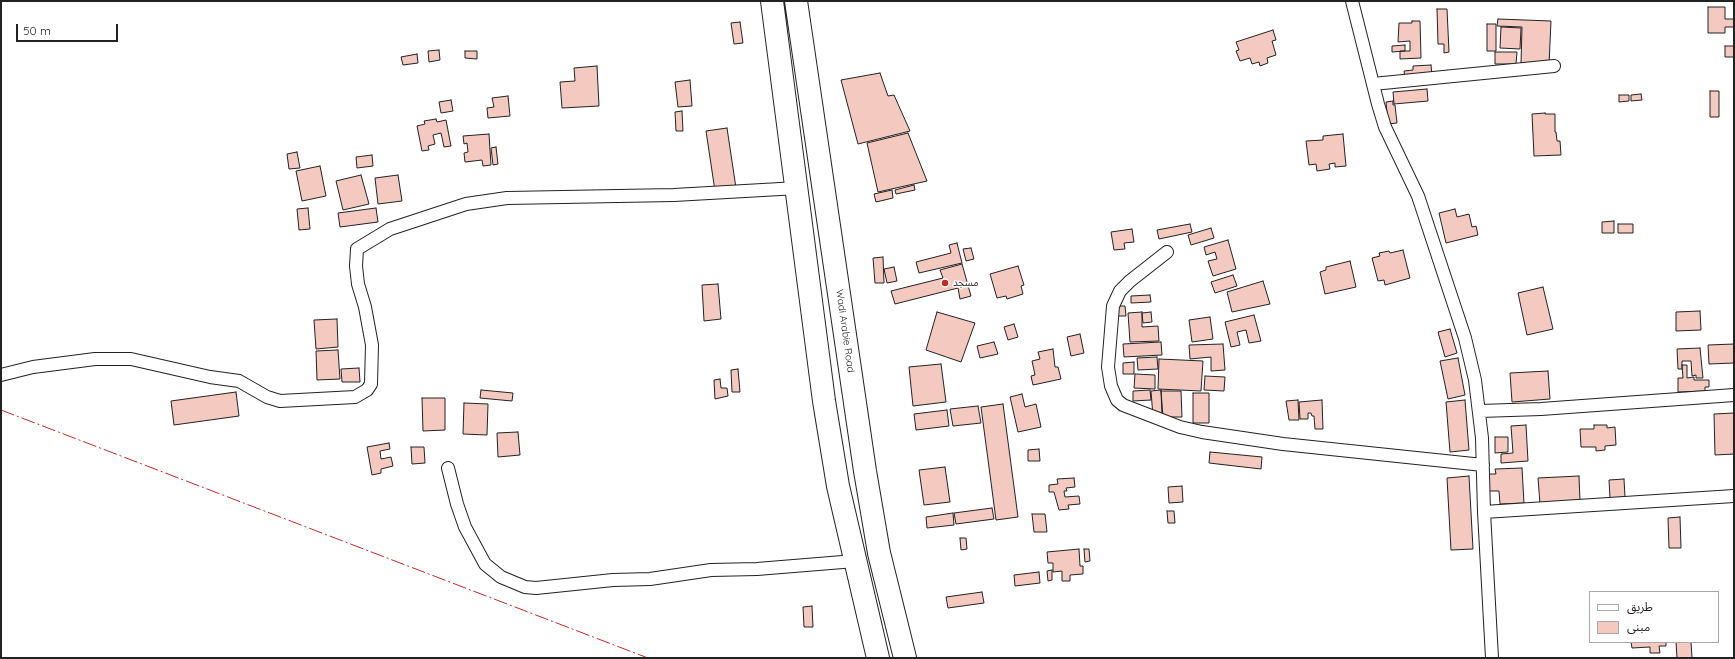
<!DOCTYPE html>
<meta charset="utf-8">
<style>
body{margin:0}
#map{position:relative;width:1735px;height:659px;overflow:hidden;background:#fff;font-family:Quicksand,"Noto Sans Arabic",sans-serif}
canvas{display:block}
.frame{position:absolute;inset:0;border:2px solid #222;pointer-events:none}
.legend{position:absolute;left:1589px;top:591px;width:130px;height:52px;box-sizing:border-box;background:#fff;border:1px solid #a7a7a7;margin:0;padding:5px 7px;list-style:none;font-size:12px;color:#222}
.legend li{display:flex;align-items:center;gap:8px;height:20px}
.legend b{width:20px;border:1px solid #a7a7a7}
.scale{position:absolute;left:16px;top:24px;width:102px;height:18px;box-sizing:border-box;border:2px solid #222;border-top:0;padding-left:5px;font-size:12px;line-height:14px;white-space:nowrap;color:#222;-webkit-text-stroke:3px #fff;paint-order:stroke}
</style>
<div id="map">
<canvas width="1735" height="659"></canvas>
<div class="frame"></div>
<ul class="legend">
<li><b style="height:5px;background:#fff"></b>طريق</li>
<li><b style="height:11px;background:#f3c9c0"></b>مبنى</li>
</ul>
<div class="scale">50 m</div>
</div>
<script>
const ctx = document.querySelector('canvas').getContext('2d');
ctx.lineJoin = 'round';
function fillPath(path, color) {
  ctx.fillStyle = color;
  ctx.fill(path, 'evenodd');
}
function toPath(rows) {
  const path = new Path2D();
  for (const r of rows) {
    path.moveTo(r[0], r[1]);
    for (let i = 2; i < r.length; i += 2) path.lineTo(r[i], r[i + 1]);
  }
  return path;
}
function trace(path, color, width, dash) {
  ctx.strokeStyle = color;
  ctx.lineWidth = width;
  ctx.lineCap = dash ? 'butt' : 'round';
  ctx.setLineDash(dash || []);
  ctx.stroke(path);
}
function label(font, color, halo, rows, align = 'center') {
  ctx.font = font + ' Quicksand,"Noto Sans Arabic",sans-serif';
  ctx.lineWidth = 3;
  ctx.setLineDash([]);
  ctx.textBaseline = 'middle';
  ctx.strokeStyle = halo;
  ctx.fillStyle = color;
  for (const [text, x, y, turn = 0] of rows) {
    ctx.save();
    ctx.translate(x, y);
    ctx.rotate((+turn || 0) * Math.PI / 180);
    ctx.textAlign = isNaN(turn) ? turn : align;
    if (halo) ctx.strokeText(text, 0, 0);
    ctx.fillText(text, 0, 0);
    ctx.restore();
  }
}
const building = toPath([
 [1708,7,1725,7,1725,19,1734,19,1734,27,1725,27,1725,33,1708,33,1708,7],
 [1437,9,1447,9,1449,52,1444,53,1444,44,1438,44,1437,9],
 [1498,19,1551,21,1549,65,1521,63,1522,27,1497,26,1498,19],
 [1412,21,1420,21,1421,58,1400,59,1400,51,1410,51,1410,41,1398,42,1399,23,1412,23,1412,21],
 [740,22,743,43,734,44,731,23,740,22],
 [1487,24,1496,24,1496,51,1487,51,1487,24],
 [1501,27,1521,28,1520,49,1500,48,1501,27],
 [1273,30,1276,40,1272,41,1276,55,1267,58,1268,63,1260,66,1259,62,1252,64,1250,58,1240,61,1236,51,1239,50,1236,42,1273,30],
 [1405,45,1405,51,1392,52,1392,46,1405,45],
 [1725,46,1734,46,1734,57,1725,57,1725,46],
 [439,50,440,60,429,62,428,51,439,50],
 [465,51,477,51,477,59,465,58,465,51],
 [1495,52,1517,52,1516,64,1495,64,1495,52],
 [417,54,418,63,403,65,401,57,417,54],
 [1431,65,1432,76,1405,77,1404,71,1413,70,1413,66,1431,65],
 [597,66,599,106,562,108,560,82,575,81,574,68,597,66],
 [880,73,888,96,894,95,910,131,858,144,841,80,880,73],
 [690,80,692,106,678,107,675,82,690,80],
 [1427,89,1428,101,1394,104,1393,92,1427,89],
 [1710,91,1719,91,1719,117,1710,117,1710,91],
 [1641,94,1642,100,1631,101,1631,95,1641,94],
 [1619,95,1629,95,1629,101,1619,102,1619,95],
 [508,96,510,116,488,118,487,108,494,107,492,98,508,96],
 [451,100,453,111,441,113,439,102,451,100],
 [1393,101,1393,105,1395,105,1397,123,1388,124,1386,102,1393,101],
 [682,111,683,131,676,131,675,112,682,111],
 [1545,113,1545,114,1555,114,1555,132,1556,132,1557,141,1560,141,1561,155,1534,156,1532,114,1545,113],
 [436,119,437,122,446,120,451,146,444,147,441,133,433,135,435,144,428,146,429,150,422,151,417,126,425,124,424,121,436,119],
 [727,128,736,188,715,191,706,131,727,128],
 [908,133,927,181,878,192,867,143,908,133],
 [489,134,491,165,483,166,482,160,465,162,464,153,468,152,467,143,464,144,463,136,489,134],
 [1343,134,1346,166,1335,167,1335,163,1329,164,1330,169,1317,171,1316,164,1309,165,1306,141,1323,140,1323,136,1343,134],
 [496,147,498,164,493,165,491,148,496,147],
 [297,152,300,168,289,169,287,154,297,152],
 [372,155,373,166,357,168,356,157,372,155],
 [320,166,326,196,302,201,296,171,320,166],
 [361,175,369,204,343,210,336,181,361,175],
 [398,175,402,201,378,204,375,178,398,175],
 [914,185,915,190,896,194,895,190,914,185],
 [892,190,893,198,876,202,874,194,892,190],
 [308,208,310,229,299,230,297,209,308,208],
 [376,208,378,222,340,227,338,213,376,208],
 [1455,209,1457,217,1469,214,1472,227,1476,226,1478,235,1446,243,1439,213,1455,209],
 [1614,221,1614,233,1602,233,1602,222,1614,221],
 [1190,224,1192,232,1159,239,1157,230,1190,224],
 [1618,224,1633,224,1633,233,1618,233,1618,224],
 [1211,228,1214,238,1191,245,1188,235,1211,228],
 [1132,229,1134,242,1124,243,1125,249,1114,250,1111,232,1132,229],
 [1228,240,1236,269,1213,276,1208,261,1217,259,1215,252,1206,255,1204,247,1228,240],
 [957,243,962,263,919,273,916,262,951,253,949,245,957,243],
 [971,248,974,259,966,261,963,249,971,248],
 [1403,250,1410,278,1385,285,1384,280,1378,281,1372,258,1380,256,1379,253,1389,251,1390,253,1403,250],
 [883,257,884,283,875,283,873,258,883,257],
 [1350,261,1356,287,1325,294,1320,272,1326,270,1326,267,1350,261],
 [962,264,971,296,960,299,958,288,895,304,891,291,943,278,940,270,962,264],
 [1018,266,1024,285,1021,286,1023,294,1007,299,1006,296,997,298,990,274,1018,266],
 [894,267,897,281,887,283,884,269,894,267],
 [1233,275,1237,286,1215,293,1211,282,1233,275],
 [1263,281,1270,304,1232,312,1227,292,1263,281],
 [718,284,721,319,704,321,702,285,718,284],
 [1543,287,1553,329,1527,335,1518,293,1543,287],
 [1150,295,1151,302,1131,303,1131,296,1150,295],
 [1116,306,1125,306,1126,316,1116,316,1116,306],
 [1700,311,1701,330,1676,331,1676,312,1700,311],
 [937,312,975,323,961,362,926,350,937,312],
 [1142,312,1142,327,1158,326,1159,341,1130,342,1128,313,1142,312],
 [1151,312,1152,322,1143,323,1142,313,1151,312],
 [1254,315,1261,341,1249,343,1246,330,1237,332,1240,345,1231,347,1225,322,1254,315],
 [1210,317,1213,339,1192,342,1189,320,1210,317],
 [337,319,338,347,316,349,314,320,337,319],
 [1014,324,1018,337,1008,340,1004,327,1014,324],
 [1450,329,1457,353,1445,357,1438,332,1450,329],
 [1080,334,1084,353,1071,356,1067,337,1080,334],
 [994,342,998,354,980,358,977,346,994,342],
 [1161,342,1162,355,1124,357,1123,344,1161,342],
 [1223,344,1225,370,1211,371,1211,357,1190,359,1189,345,1223,344],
 [1734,344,1734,363,1709,364,1708,345,1734,344],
 [1700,348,1703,378,1696,378,1696,375,1692,376,1691,361,1682,361,1682,369,1678,369,1677,349,1700,348],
 [1053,349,1055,367,1058,367,1061,379,1033,385,1031,376,1035,375,1032,361,1040,359,1038,352,1053,349],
 [338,350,340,379,317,380,316,351,338,350],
 [1157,357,1158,369,1138,370,1137,358,1157,357],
 [1458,358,1465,395,1448,399,1440,361,1458,358],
 [1159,359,1203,361,1201,391,1158,389,1159,359],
 [1134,362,1134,374,1123,374,1123,363,1134,362],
 [941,364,946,402,913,406,909,367,941,364],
 [1682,365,1687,365,1687,378,1694,377,1694,380,1709,380,1709,387,1705,387,1705,391,1678,392,1678,378,1683,378,1682,365],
 [359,368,360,382,342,382,341,369,359,368],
 [738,369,740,392,732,392,731,370,738,369],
 [1548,371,1550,399,1512,402,1510,373,1548,371],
 [1135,374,1155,375,1155,389,1134,388,1135,374],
 [1205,376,1225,377,1224,391,1204,390,1205,376],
 [720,379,721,388,727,388,728,396,715,399,714,380,720,379],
 [481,390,513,393,512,401,480,398,481,390],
 [1150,390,1151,400,1133,401,1133,391,1150,390],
 [1161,390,1162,416,1153,417,1151,391,1161,390],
 [1161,391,1181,391,1182,417,1163,417,1161,391],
 [236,392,239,416,174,425,171,401,236,392],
 [1193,393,1209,393,1209,423,1193,423,1193,393],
 [1022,394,1025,407,1036,404,1041,427,1018,432,1010,397,1022,394],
 [422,398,445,398,445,430,423,431,422,398],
 [1298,400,1299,420,1289,420,1286,401,1298,400],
 [1322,400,1323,429,1315,429,1314,416,1312,416,1311,413,1308,413,1308,419,1300,419,1299,402,1322,400],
 [1465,400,1469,450,1450,452,1446,402,1465,400],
 [464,403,488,404,487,435,463,434,464,403],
 [1003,404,1018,517,996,520,981,407,1003,404],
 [978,406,981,423,953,426,950,409,978,406],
 [947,410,949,426,916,430,914,414,947,410],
 [1734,413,1734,454,1715,455,1714,414,1734,413],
 [1526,425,1528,461,1501,463,1501,454,1513,453,1511,426,1526,425],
 [1594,425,1607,425,1607,428,1615,427,1616,445,1605,446,1605,450,1596,451,1596,447,1581,447,1580,429,1594,429,1594,425],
 [518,432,520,455,498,457,497,433,518,432],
 [1495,437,1508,437,1508,452,1495,453,1495,437],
 [389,443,390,449,380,451,381,459,391,457,393,466,381,469,381,473,372,475,367,447,389,443],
 [411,447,424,447,425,463,412,464,411,447],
 [1039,449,1040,461,1028,461,1028,450,1039,449],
 [1210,452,1262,457,1261,469,1209,463,1210,452],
 [945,467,950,502,924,505,919,470,945,467],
 [1522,468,1524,503,1500,504,1499,491,1488,491,1487,474,1496,474,1495,469,1522,468],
 [1469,476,1473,549,1451,550,1447,478,1469,476],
 [1579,476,1580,501,1540,504,1538,478,1579,476],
 [1074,478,1075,487,1066,488,1067,491,1064,491,1065,497,1079,496,1080,504,1068,505,1069,509,1059,510,1054,492,1049,492,1049,485,1058,484,1057,479,1074,478],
 [1624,479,1625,497,1610,498,1609,480,1624,479],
 [1182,486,1183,502,1169,503,1168,487,1182,486],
 [992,508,994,519,956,524,954,513,992,508],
 [1167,511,1174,511,1175,523,1168,523,1167,511],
 [953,513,954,525,927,528,926,517,953,513],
 [1032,514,1045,514,1047,532,1034,532,1032,514],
 [1680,517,1681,548,1669,548,1668,518,1680,517],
 [960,538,966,538,967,549,961,550,960,538],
 [1079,549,1080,566,1083,566,1083,574,1070,575,1070,581,1062,581,1062,571,1053,572,1053,563,1048,563,1047,552,1079,549],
 [1084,549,1089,549,1090,561,1085,562,1084,549],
 [1052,570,1052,580,1048,581,1047,571,1052,570],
 [1039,572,1040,583,1015,586,1014,575,1039,572],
 [982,592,984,603,948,608,946,597,982,592],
 [812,606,813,627,804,627,803,607,812,606],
 [1631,642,1666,642,1666,646,1659,646,1660,653,1650,653,1650,647,1632,648,1631,642],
 [1676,642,1691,642,1692,658,1677,658,1676,642]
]);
fillPath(building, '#f3c9c0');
trace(building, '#222', 1);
const street = toPath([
 [1352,1,1378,104,1385,127,1418,196,1465,338,1475,380,1482,438,1484,512,1492,658],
 [1373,84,1554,66],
 [1167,252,1130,281,1120,291,1113,306,1108,367,1111,386,1117,400,1123,405,1180,427,1202,432,1283,444,1483,465],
 [1,375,33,367,95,359,131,359,210,377,239,381,267,397,280,401,355,397,367,390,371,384,372,345,365,307,358,284,356,266,357,249,390,229,466,204,507,198,674,195,798,188],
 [1480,411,1541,409,1734,395],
 [448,468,457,504,465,527,485,564,501,577,525,587,536,588,613,580,650,579,711,570,757,569,855,561],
 [1484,512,1734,496]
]);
const highway = toPath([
 [772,1,824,401,838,486,878,658],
 [796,1,865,471,879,553,905,658]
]);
trace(street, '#222', 14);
trace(highway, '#222', 24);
trace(street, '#fff', 12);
trace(highway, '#fff', 22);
trace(toPath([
 [1,410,648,658]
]), '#c62828', 1, [14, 3, 2, 3]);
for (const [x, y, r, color] of [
 [945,283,4,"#c62828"]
]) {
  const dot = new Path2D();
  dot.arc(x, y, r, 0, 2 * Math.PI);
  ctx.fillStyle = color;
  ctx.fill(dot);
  trace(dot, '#fff', 1.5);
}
label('10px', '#222', '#fff', [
 ["مسجد",953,283]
], 'left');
label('10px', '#222', '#fff', [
 ["Wadi Arabie Road",845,331,82]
]);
</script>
